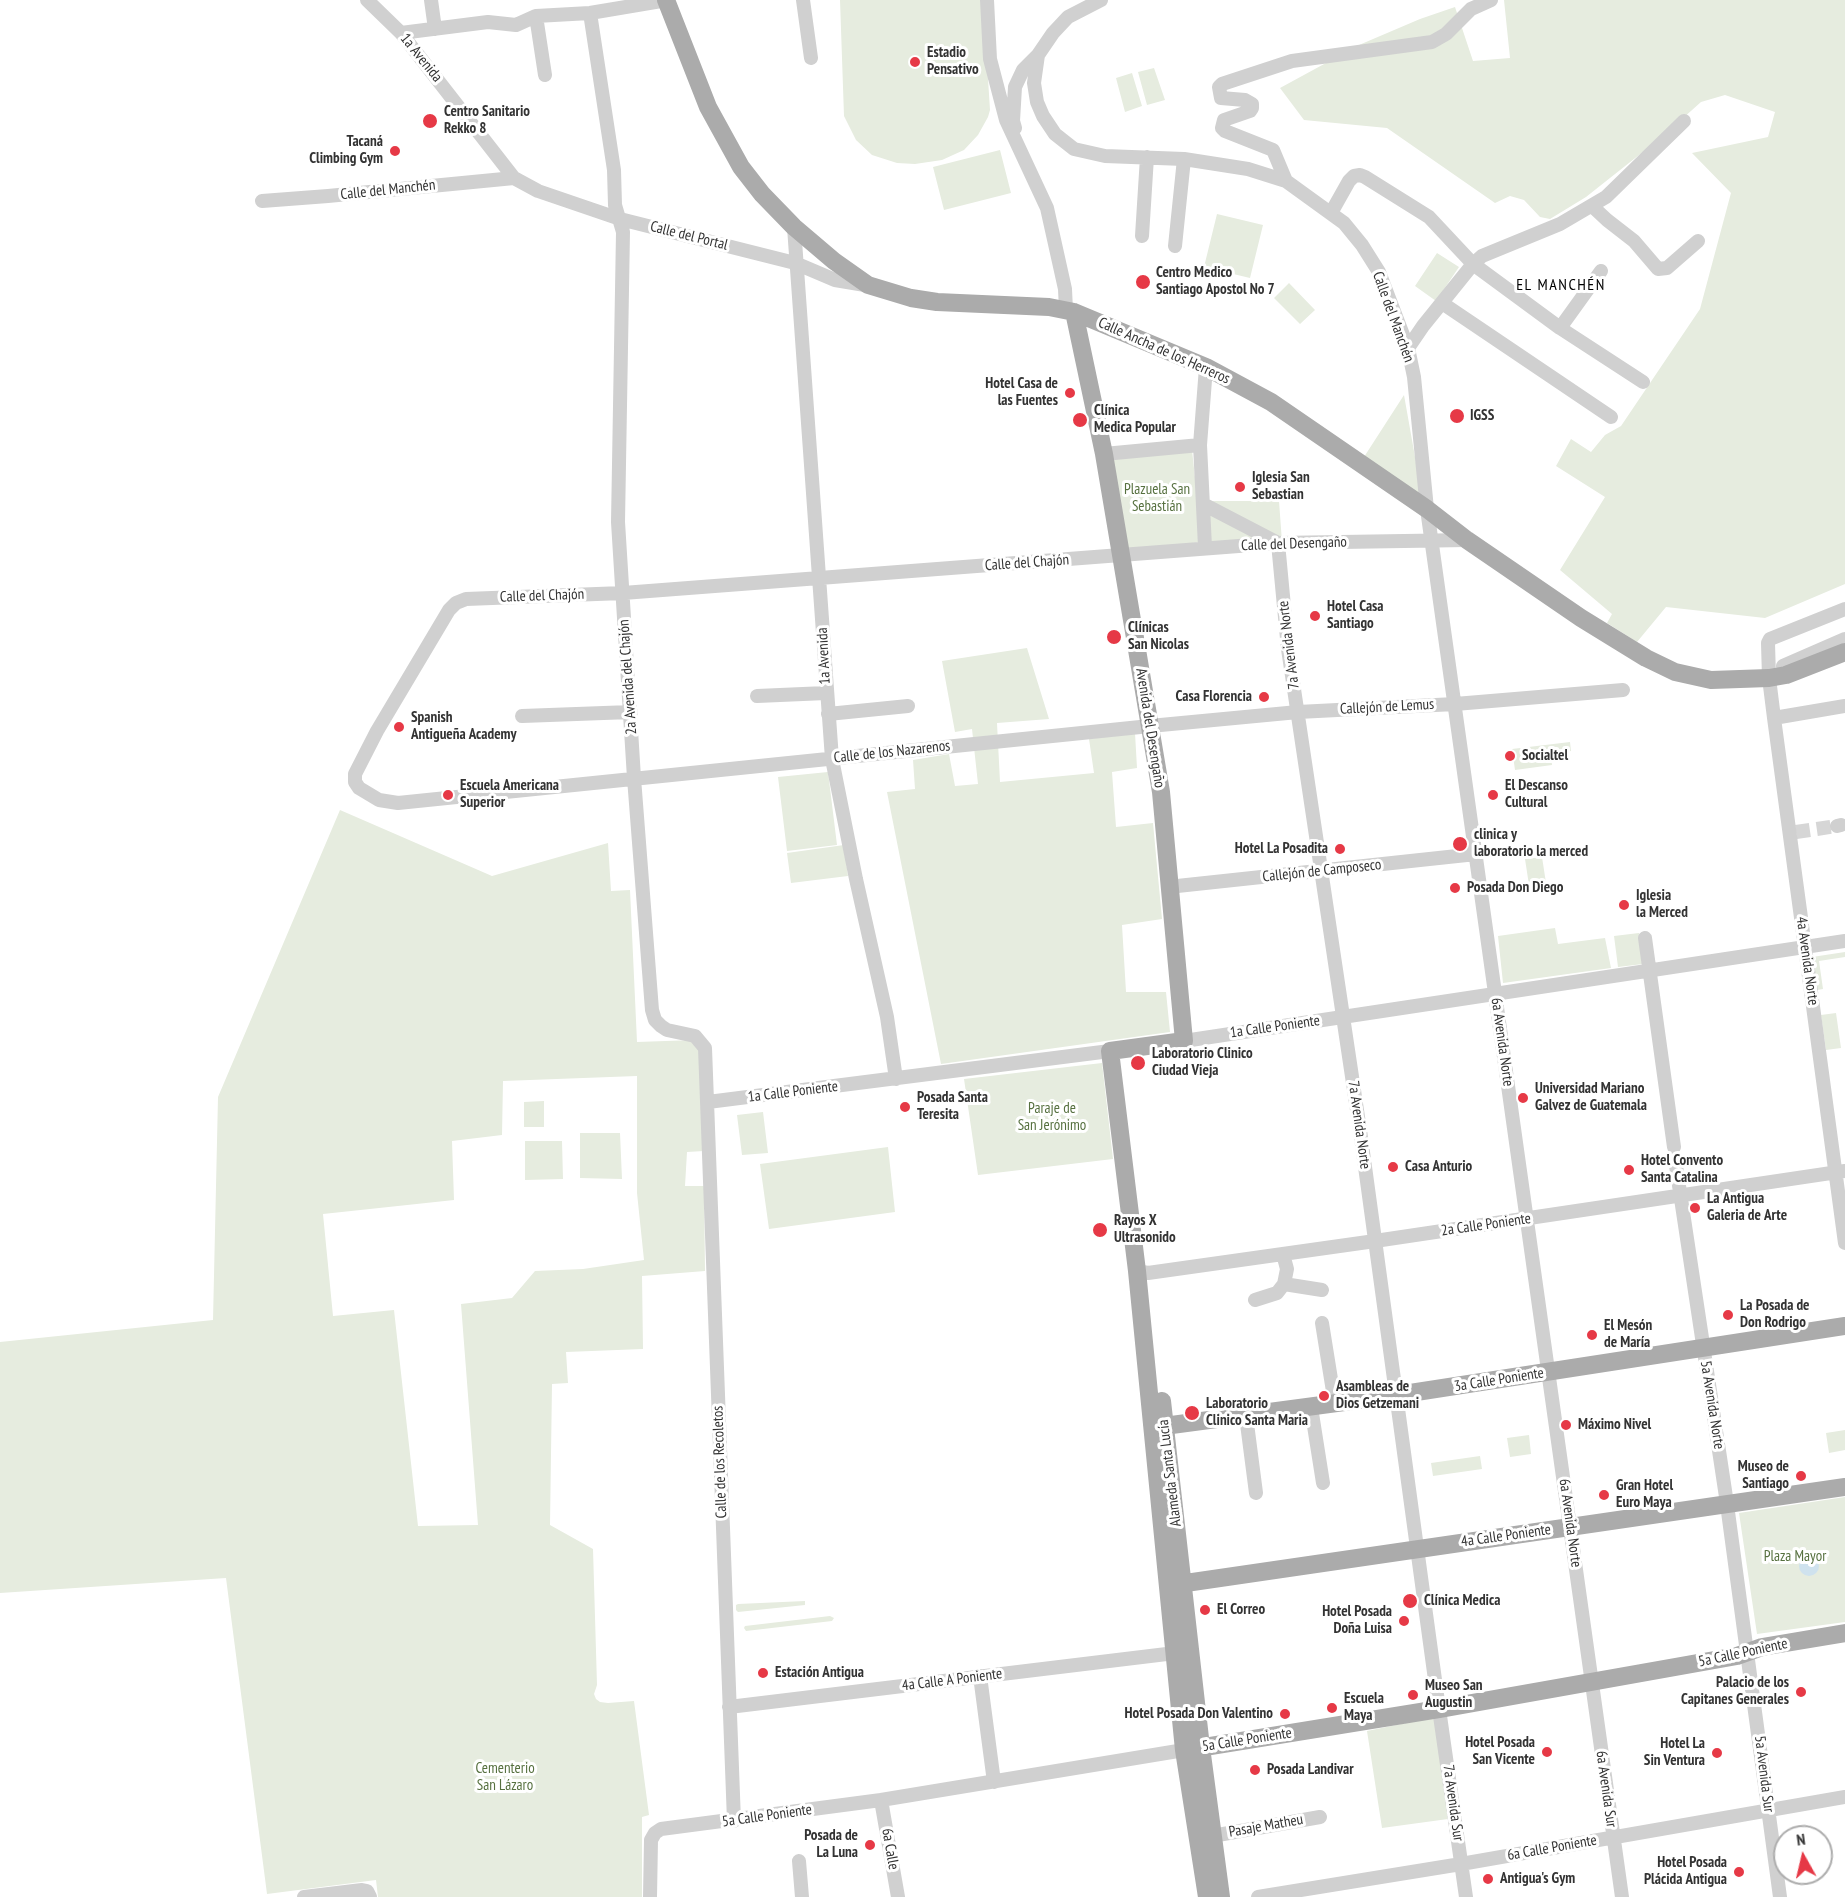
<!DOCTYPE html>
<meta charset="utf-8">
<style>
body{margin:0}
#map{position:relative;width:1845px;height:1897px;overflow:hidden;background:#fff;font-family:"PT Sans Narrow",sans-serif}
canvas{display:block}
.north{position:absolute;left:1773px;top:1825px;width:60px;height:60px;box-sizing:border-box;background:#fff;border:2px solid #adadad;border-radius:50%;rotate:352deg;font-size:16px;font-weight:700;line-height:24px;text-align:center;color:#333}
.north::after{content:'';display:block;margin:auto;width:21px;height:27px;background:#e63946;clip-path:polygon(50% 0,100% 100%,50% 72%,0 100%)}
</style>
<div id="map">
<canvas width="1845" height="1897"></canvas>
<div class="north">N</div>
</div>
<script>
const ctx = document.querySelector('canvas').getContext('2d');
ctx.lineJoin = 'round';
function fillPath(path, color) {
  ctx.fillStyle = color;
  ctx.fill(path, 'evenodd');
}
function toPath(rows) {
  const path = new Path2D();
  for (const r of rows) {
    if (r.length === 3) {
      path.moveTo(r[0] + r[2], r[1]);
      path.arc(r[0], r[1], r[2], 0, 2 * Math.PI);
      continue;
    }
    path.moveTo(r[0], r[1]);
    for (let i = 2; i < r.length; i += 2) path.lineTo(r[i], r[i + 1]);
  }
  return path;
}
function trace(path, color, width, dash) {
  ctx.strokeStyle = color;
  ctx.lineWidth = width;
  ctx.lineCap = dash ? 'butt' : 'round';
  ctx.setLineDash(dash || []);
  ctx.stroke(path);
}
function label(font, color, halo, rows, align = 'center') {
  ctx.font = font + ' "PT Sans Narrow",sans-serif';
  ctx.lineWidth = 6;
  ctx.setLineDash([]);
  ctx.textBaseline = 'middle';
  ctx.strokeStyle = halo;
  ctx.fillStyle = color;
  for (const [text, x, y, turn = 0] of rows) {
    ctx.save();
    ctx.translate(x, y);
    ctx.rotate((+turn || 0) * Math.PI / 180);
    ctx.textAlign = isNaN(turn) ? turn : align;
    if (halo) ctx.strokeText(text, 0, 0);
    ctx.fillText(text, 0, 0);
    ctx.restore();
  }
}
fillPath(toPath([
 [840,0,983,0,990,110,988,117,978,135,964,150,942,160,915,164,897,163,872,155,856,140,844,116],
 [1504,0,1845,0,1845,584,1765,618,1666,607,1637,642,1607,623,1612,614,1560,570,1605,497,1556,466,1571,439,1591,452,1605,435,1621,426,1700,309,1731,193,1692,153,1768,137,1775,112,1725,95,1701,102,1663,136,1586,197,1550,219,1540,217,1524,200,1510,196,1495,203,1387,128,1304,120,1280,88,1359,45,1420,19,1455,7,1473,61,1510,58],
 [1154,68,1165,100,1147,105,1138,72],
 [1132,73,1142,106,1125,112,1116,78],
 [1000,150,1011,193,944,210,933,167],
 [1217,214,1263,225,1250,278,1204,267],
 [1437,253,1459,267,1436,301,1415,286],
 [1289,283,1315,310,1300,324,1274,298],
 [1404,395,1423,502,1364,457],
 [1192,450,1202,542,1125,550,1109,458],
 [1207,501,1279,501,1282,542],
 [1206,509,1269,541,1208,543],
 [1027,648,1049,719,997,723,1000,782,1094,773,1089,739,1135,733,1137,768,1112,772,1116,827,1153,823,1162,919,1122,925,1126,992,1166,992,1170,1032,941,1064,887,792,915,789,913,760,949,754,955,786,978,784,972,729,955,732,942,661],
 [1570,742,1571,751,1551,754,1552,765,1515,770,1512,749],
 [828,772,837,845,787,851,778,777],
 [340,810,492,876,608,843,611,891,630,890,637,1042,694,1040,701,1048,704,1151,687,1152,685,1186,704,1186,705,1271,642,1276,643,1349,566,1352,568,1383,552,1384,550,1525,593,1549,597,1685,594,1694,596,1699,600,1702,608,1703,634,1701,649,1815,642,1817,642,1897,378,1897,376,1880,267,1894,226,1578,0,1593,0,1342,213,1320,218,1097],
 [637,1076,637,1193,644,1260,583,1269,535,1271,512,1298,461,1304,478,1525,418,1526,394,1310,333,1316,323,1214,454,1200,452,1141,502,1135,503,1081],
 [844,845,848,876,791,883,787,853],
 [1542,857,1546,883,1529,885,1525,859],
 [1555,928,1558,944,1605,938,1611,968,1503,983,1498,936],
 [1639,933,1643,964,1618,967,1614,936],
 [1845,952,1845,957,1819,961,1823,989,1817,990,1812,957],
 [1836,1013,1841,1048,1826,1050,1821,1015],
 [1102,1063,1113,1159,978,1175,964,1079],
 [544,1101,544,1127,524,1127,524,1102],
 [763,1112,768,1153,742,1155,737,1115],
 [580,1133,620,1133,622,1179,580,1178],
 [525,1141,562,1141,563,1179,525,1180],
 [888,1147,895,1212,769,1229,760,1164],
 [1845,1430,1845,1450,1829,1453,1826,1433],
 [1529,1435,1531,1454,1510,1457,1507,1438],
 [1480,1456,1482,1469,1433,1476,1431,1463],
 [1845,1497,1845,1622,1757,1634,1739,1513],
 [805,1601,805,1605,738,1612,736,1610,736,1605,738,1604],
 [830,1616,834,1618,832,1621,746,1631,744,1628,745,1626],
 [1435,1717,1448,1819,1382,1828,1367,1731]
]), '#e6ecdf');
fillPath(toPath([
 [1809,1566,10]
]), '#cfe2ee');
trace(toPath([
 [1796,832,1837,826]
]), '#d6d6d6', 14, [14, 7]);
trace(toPath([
 [367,0,401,33,514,178,538,191,620,219,795,263,835,280,865,285],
 [431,0,435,29],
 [803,0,811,58],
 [987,0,990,59,1006,120,1047,208,1065,289,1066,310],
 [1101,0,1068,17,1053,33,1038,55,1034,83,1037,102,1043,116,1055,134,1074,149,1105,156,1184,159,1248,169,1286,181,1344,223,1362,245,1379,272,1408,348,1414,377,1427,509,1622,1897],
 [590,13,614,170,615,205,623,232,618,522,634,778,652,1010,655,1020,661,1026,667,1030,695,1036,705,1048,734,1821],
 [536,16,545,75],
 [401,33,488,22,516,25,536,16,590,13,667,0],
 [1015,128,1013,121,1015,87,1023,70,1038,55],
 [1286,181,1273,150,1225,131,1222,128,1224,120,1250,111,1252,108,1252,104,1245,100,1221,98,1219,87,1222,84,1292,61,1432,42,1446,34,1471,9,1491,0],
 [262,201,328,196,514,178],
 [1592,206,1607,220,1634,241,1658,269,1667,268,1698,241],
 [1331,213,1349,181,1354,176,1360,175,1365,177,1429,217,1473,264,1560,328,1643,382],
 [794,227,832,759,856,879,887,1017,896,1079],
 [1142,236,1147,157],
 [1175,246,1184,159],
 [1442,303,1611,417],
 [1560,328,1601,271],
 [1408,348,1423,326,1473,264,1482,256,1560,224,1606,197,1684,121],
 [1104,454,1200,445],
 [1203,504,1278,543,1288,649,1360,1130,1439,1709,1466,1897],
 [1467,540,1278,543,623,593,466,599,456,603,449,610,377,731,355,774,355,782,359,788,379,800,398,803,1150,726,1298,712,1455,704,1623,690],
 [1205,547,1200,445,1206,367],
 [1845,609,1770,639,1768,643,1769,678,1774,718,1845,1243],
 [1786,675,1783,666,1845,639],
 [757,696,826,693],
 [828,714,908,706],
 [522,716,631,712],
 [1774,718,1845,706],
 [1837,826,1841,825],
 [1168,887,1476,854],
 [1645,938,1674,1147],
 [1184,1041,1845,941],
 [708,1102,1110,1051],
 [1675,1159,1726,1497,1780,1897],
 [1137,1271,1148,1273,1375,1241,1845,1171],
 [1284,1284,1322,1290],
 [1255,1300,1277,1293,1284,1284,1287,1269,1283,1254],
 [1322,1323,1335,1404],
 [1311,1407,1323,1483],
 [1246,1416,1256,1493],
 [980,1676,994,1782],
 [729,1707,1175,1653],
 [881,1800,898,1897],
 [1212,1836,1320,1817],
 [799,1861,802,1897],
 [304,1897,362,1890,367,1891,370,1897],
 [650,1897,651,1840,655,1833,661,1829,881,1800,1184,1750],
 [1258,1897,1461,1864,1845,1797]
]), '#d0d0d0', 14);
trace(toPath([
 [666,0,708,107,741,167,762,194,794,227,834,261,868,285,911,298,937,302,1049,307,1074,312,1206,367,1271,402,1427,509,1467,540,1581,618,1646,658,1675,672,1711,680,1769,678,1786,675,1845,652],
 [1074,312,1104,454,1161,792,1184,1041,1110,1051,1137,1271,1184,1750,1207,1897],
 [1162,1401,1201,1747,1221,1897],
 [1152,1425,1164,1426,1397,1395,1845,1326],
 [1172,1585,1845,1487],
 [1192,1749,1439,1709,1737,1656,1762,1647,1845,1633]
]), '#ababab', 18);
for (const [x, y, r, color] of [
 [915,62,6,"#e63946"],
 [430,121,8,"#e63946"],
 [395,151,6,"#e63946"],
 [1143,282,8,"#e63946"],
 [1070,393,6,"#e63946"],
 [1457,416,8,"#e63946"],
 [1080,420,8,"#e63946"],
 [1240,487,6,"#e63946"],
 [1315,616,6,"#e63946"],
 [1114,637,8,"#e63946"],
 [1264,697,6,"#e63946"],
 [399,727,6,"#e63946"],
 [1510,756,6,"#e63946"],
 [448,795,6,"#e63946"],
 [1493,795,6,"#e63946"],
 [1460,844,8,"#e63946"],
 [1340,849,6,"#e63946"],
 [1455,888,6,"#e63946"],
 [1624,905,6,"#e63946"],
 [1138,1063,8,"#e63946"],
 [1523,1098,6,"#e63946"],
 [905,1107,6,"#e63946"],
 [1393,1167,6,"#e63946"],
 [1629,1170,6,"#e63946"],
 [1695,1208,6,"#e63946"],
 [1100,1230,8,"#e63946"],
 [1728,1315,6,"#e63946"],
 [1592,1335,6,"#e63946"],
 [1324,1396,6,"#e63946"],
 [1192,1413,8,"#e63946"],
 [1566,1425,6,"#e63946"],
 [1801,1476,6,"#e63946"],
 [1604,1495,6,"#e63946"],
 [1410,1601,8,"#e63946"],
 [1205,1610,6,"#e63946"],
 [1404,1621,6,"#e63946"],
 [763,1673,6,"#e63946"],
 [1801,1692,6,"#e63946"],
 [1413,1695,6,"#e63946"],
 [1332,1708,6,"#e63946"],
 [1285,1714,6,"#e63946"],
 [1547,1752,6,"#e63946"],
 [1717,1753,6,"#e63946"],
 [1255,1770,6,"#e63946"],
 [870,1845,6,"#e63946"],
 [1739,1872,6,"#e63946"],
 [1488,1879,6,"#e63946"]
]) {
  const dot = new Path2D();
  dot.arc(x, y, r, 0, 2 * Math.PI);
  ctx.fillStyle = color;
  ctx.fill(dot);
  trace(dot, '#fff', 2);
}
label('bold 15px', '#333', '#fff', [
 ["Estadio",927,53],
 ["Pensativo",927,70],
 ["Centro Sanitario",444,112],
 ["Rekko 8",444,129],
 ["Tacaná",383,142,"right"],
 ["Climbing Gym",383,159,"right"],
 ["Centro Medico",1156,273],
 ["Santiago Apostol No 7",1156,290],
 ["Hotel Casa de",1058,384,"right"],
 ["las Fuentes",1058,401,"right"],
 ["Clínica",1094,411],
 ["Medica Popular",1094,428],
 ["IGSS",1470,416],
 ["Iglesia San",1252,478],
 ["Sebastian",1252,495],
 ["Hotel Casa",1327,607],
 ["Santiago",1327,624],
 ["Clínicas",1128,628],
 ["San Nicolas",1128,645],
 ["Casa Florencia",1252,697,"right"],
 ["Spanish",411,718],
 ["Antigueña Academy",411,735],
 ["Socialtel",1522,756],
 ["Escuela Americana",460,786],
 ["Superior",460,803],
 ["El Descanso",1505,786],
 ["Cultural",1505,803],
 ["clinica y",1474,835],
 ["laboratorio la merced",1474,852],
 ["Hotel La Posadita",1328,849,"right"],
 ["Posada Don Diego",1467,888],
 ["Iglesia",1636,896],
 ["la Merced",1636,913],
 ["Laboratorio Clinico",1152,1054],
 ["Ciudad Vieja",1152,1071],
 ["Universidad Mariano",1535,1089],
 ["Galvez de Guatemala",1535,1106],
 ["Posada Santa",917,1098],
 ["Teresita",917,1115],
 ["Hotel Convento",1641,1161],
 ["Santa Catalina",1641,1178],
 ["Casa Anturio",1405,1167],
 ["La Antigua",1707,1199],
 ["Galeria de Arte",1707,1216],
 ["Rayos X",1114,1221],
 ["Ultrasonido",1114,1238],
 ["La Posada de",1740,1306],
 ["Don Rodrigo",1740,1323],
 ["El Mesón",1604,1326],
 ["de María",1604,1343],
 ["Asambleas de",1336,1387],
 ["Dios Getzemani",1336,1404],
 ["Laboratorio",1206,1404],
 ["Clinico Santa Maria",1206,1421],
 ["Máximo Nivel",1578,1425],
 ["Museo de",1789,1467,"right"],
 ["Santiago",1789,1484,"right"],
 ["Gran Hotel",1616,1486],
 ["Euro Maya",1616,1503],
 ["Clínica Medica",1424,1601],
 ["El Correo",1217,1610],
 ["Hotel Posada",1392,1612,"right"],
 ["Doña Luisa",1392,1629,"right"],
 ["Estación Antigua",775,1673],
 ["Palacio de los",1789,1683,"right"],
 ["Capitanes Generales",1789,1700,"right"],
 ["Museo San",1425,1686],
 ["Augustin",1425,1703],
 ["Escuela",1344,1699],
 ["Maya",1344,1716],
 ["Hotel Posada Don Valentino",1273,1714,"right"],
 ["Hotel Posada",1535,1743,"right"],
 ["San Vicente",1535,1760,"right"],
 ["Hotel La",1705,1744,"right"],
 ["Sin Ventura",1705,1761,"right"],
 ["Posada Landivar",1267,1770],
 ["Posada de",858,1836,"right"],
 ["La Luna",858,1853,"right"],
 ["Hotel Posada",1727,1863,"right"],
 ["Plácida Antigua",1727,1880,"right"],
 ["Antigua's Gym",1500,1879]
], 'left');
label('15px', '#333', '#fff', [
 ["1a Avenida",421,58,51],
 ["Calle del Manchén",388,190,-6],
 ["Calle del Portal",689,236,14],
 ["Calle del Manchén",1393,317,70],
 ["Calle Ancha de los Herreros",1164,351,24],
 ["Calle del Desengaño",1294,544,-2],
 ["Calle del Chajón",1027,563,-4],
 ["Calle del Chajón",542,596,-2],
 ["7a Avenida Norte",1289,645,-97],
 ["1a Avenida",824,656,-93],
 ["2a Avenida del Chajón",628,677,-94],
 ["Callejón de Lemus",1387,707,-3],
 ["Avenida del Desengaño",1150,728,81],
 ["Calle de los Nazarenos",892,752,-6],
 ["Callejón de Camposeco",1322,871,-6],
 ["4a Avenida Norte",1807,961,82],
 ["1a Calle Poniente",1275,1027,-8],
 ["6a Avenida Norte",1502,1042,82],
 ["1a Calle Poniente",793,1092,-7],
 ["7a Avenida Norte",1359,1125,82],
 ["2a Calle Poniente",1486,1225,-8],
 ["3a Calle Poniente",1499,1380,-9],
 ["5a Avenida Norte",1712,1405,81],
 ["Calle de los Recoletos",720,1462,-92],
 ["Alameda Santa Lucía",1170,1473,-97],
 ["6a Avenida Norte",1570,1523,82],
 ["4a Calle Poniente",1506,1536,-8],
 ["5a Calle Poniente",1743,1653,-12],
 ["4a Calle A Poniente",952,1680,-7],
 ["5a Calle Poniente",1247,1740,-9],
 ["5a Avenida Sur",1764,1774,83],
 ["6a Avenida Sur",1606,1789,82],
 ["7a Avenida Sur",1453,1803,82],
 ["5a Calle Poniente",767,1816,-8],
 ["Pasaje Matheu",1266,1826,-10],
 ["6a Calle Poniente",1552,1848,-10],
 ["6a Calle",890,1849,80]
]);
label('15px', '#56703f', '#fff', [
 ["Plazuela San",1157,490],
 ["Sebastián",1157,507],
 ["Paraje de",1052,1109],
 ["San Jerónimo",1052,1126],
 ["Plaza Mayor",1795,1557],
 ["Cementerio",505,1769],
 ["San Lázaro",505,1786]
]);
ctx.letterSpacing = '1.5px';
label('16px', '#000', '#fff', [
 ["EL MANCHÉN",1561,285]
]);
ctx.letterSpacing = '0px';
</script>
